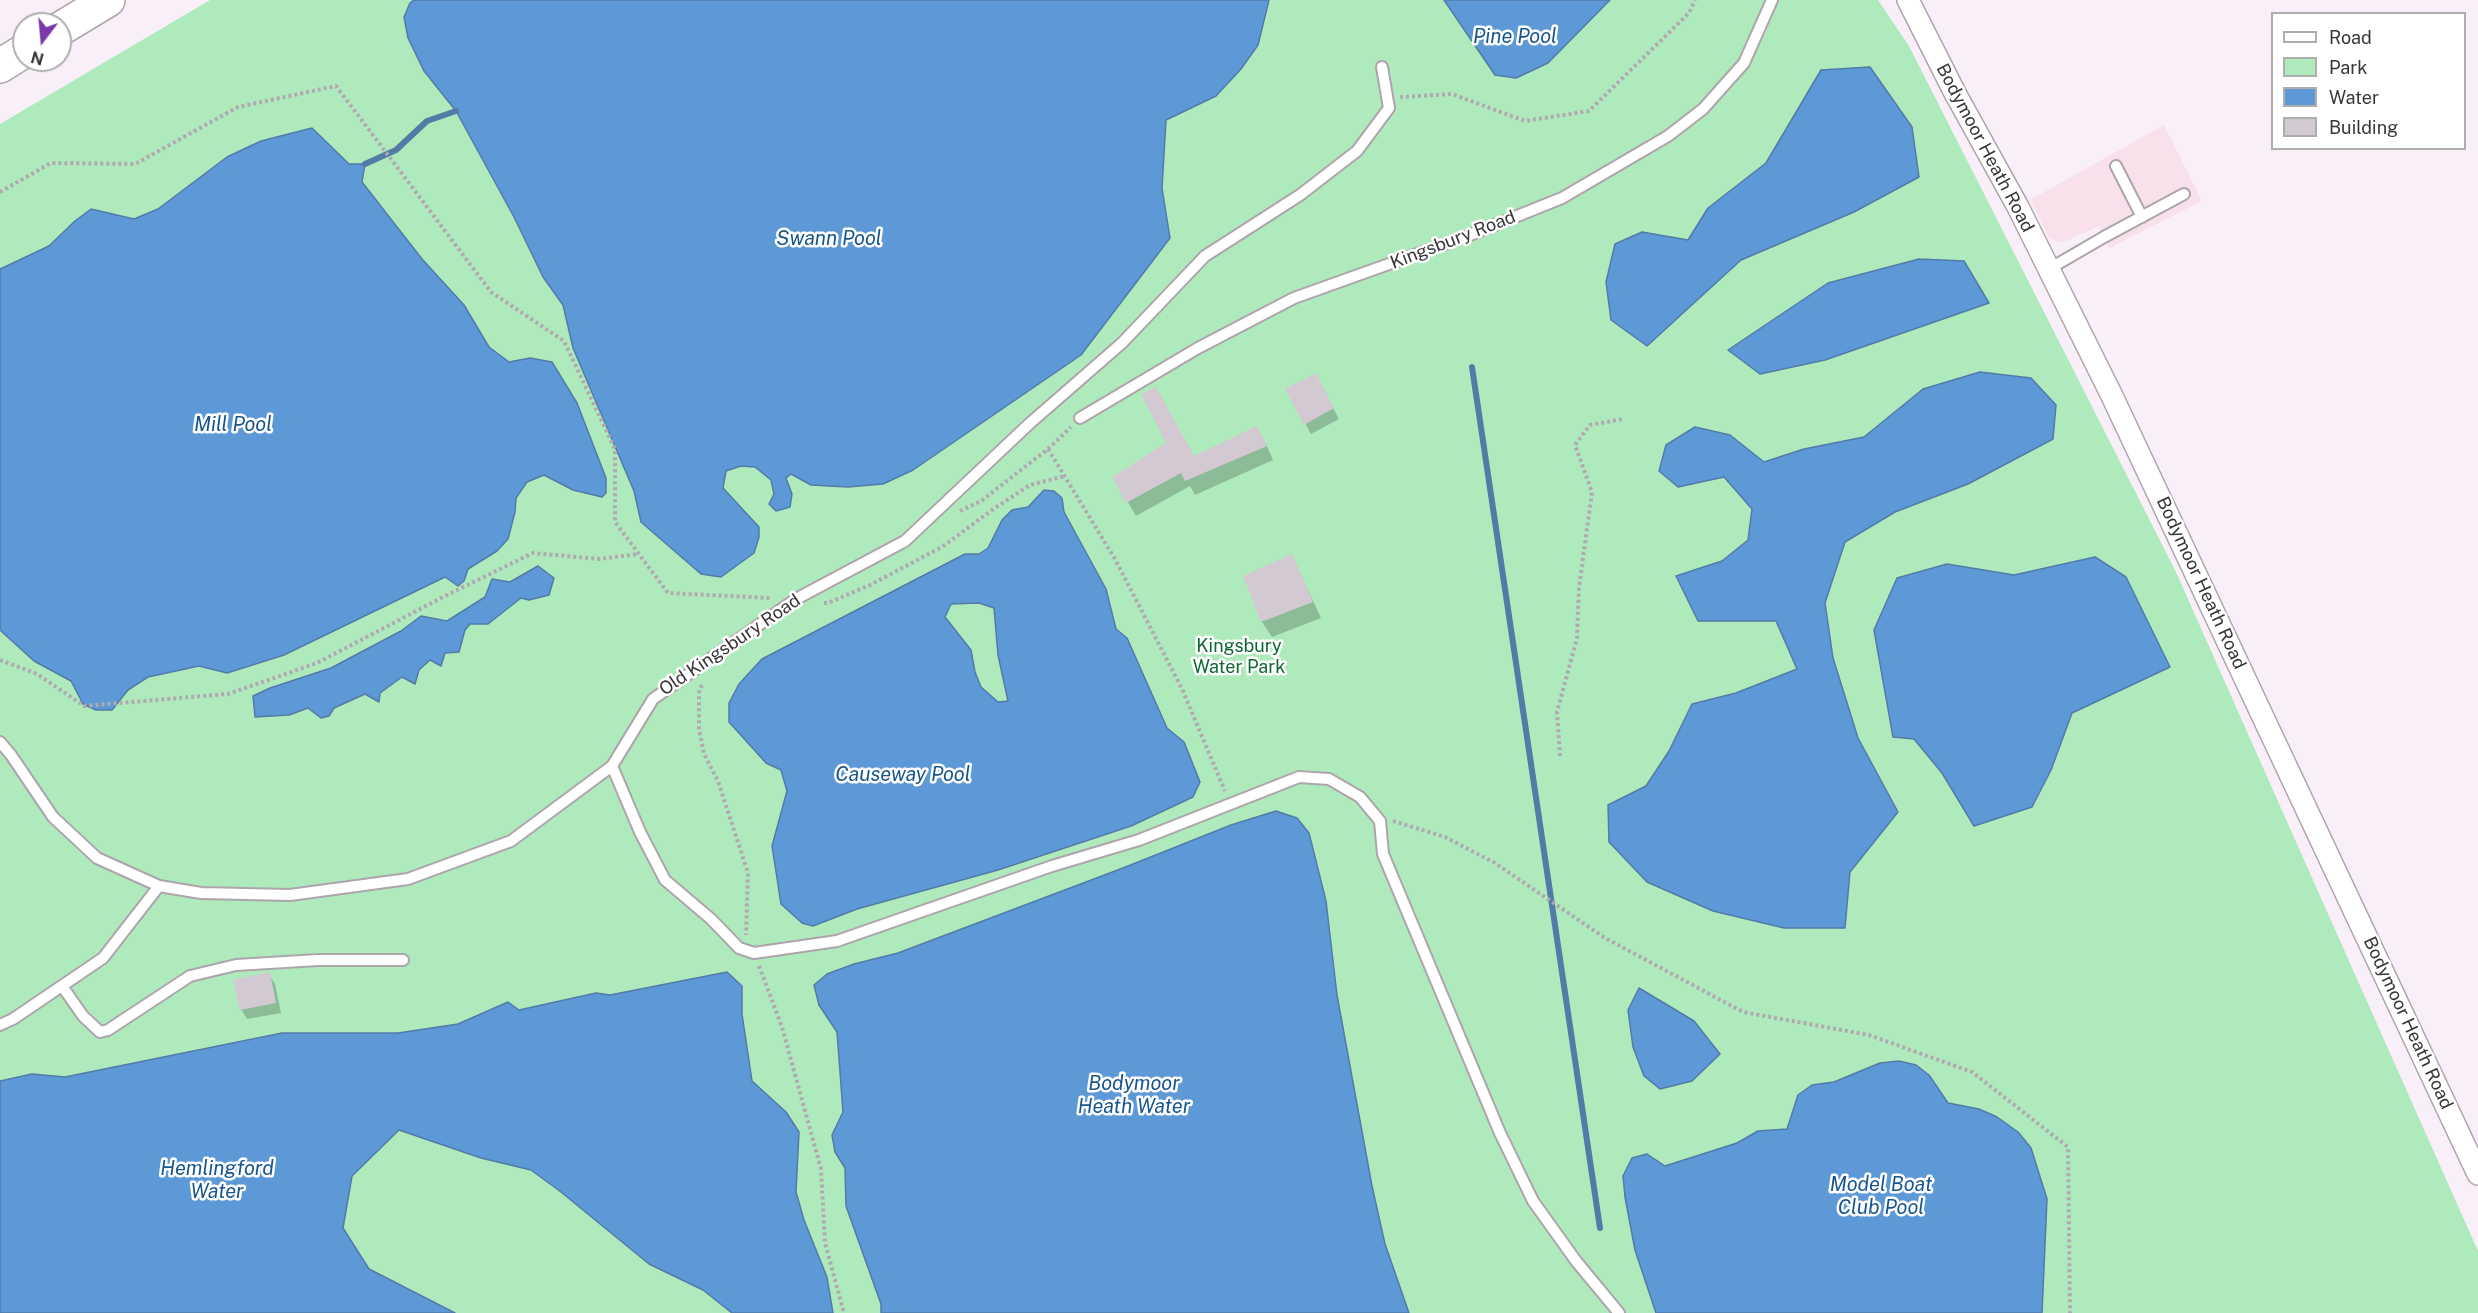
<!DOCTYPE html>
<style>
body{margin:0}
#map{position:relative;width:2478px;height:1313px;overflow:hidden;background:#f9eff8;font-family:"Public Sans",sans-serif}
canvas{display:block}
.legend{position:absolute;left:2271px;top:12px;width:195px;height:138px;box-sizing:border-box;background:#fff;border:2px solid #afaeaf;margin:0;padding:8px 10px;list-style:none;font-size:18px;color:#383438}
.legend li{display:flex;align-items:center;gap:12px;height:30px}
.legend b{width:30px;border:2px solid #afaeaf}
.north{position:absolute;left:12px;top:12px;width:60px;height:60px;box-sizing:border-box;background:#fff;border:2px solid #afaeaf;border-radius:50%;rotate:196deg;font-size:16px;font-weight:700;line-height:24px;text-align:center;color:#383438}
.north::after{content:'';display:block;margin:auto;width:21px;height:27px;background:#7b38ac;clip-path:polygon(50% 0,100% 100%,50% 72%,0 100%)}
</style>
<div id="map">
<canvas width="2478" height="1313"></canvas>
<ul class="legend">
<li><b style="height:8px;background:#fff"></b>Road</li>
<li><b style="height:16px;background:#afeabd"></b>Park</li>
<li><b style="height:16px;background:#5d99d7"></b>Water</li>
<li><b style="height:16px;background:#d2c9d3"></b>Building</li>
</ul>
<div class="north">N</div>
</div>
<script>
const ctx = document.querySelector('canvas').getContext('2d');
ctx.lineJoin = 'round';
function fillPath(path, color) {
  ctx.fillStyle = color;
  ctx.fill(path, 'evenodd');
}
function toPath(rows) {
  const path = new Path2D();
  for (const r of rows) {
    path.moveTo(r[0], r[1]);
    for (let i = 2; i < r.length; i += 2) path.lineTo(r[i], r[i + 1]);
  }
  return path;
}
function trace(path, color, width, dash) {
  ctx.strokeStyle = color;
  ctx.lineWidth = width;
  ctx.lineCap = dash ? 'butt' : 'round';
  ctx.setLineDash(dash || []);
  ctx.stroke(path);
}
function label(font, color, halo, rows, align = 'center') {
  ctx.font = font + ' "Public Sans",sans-serif';
  ctx.lineWidth = 5;
  ctx.setLineDash([]);
  ctx.textBaseline = 'middle';
  ctx.strokeStyle = halo;
  ctx.fillStyle = color;
  for (const [text, x, y, turn = 0] of rows) {
    ctx.save();
    ctx.translate(x, y);
    ctx.rotate((+turn || 0) * Math.PI / 180);
    ctx.textAlign = isNaN(turn) ? turn : align;
    if (halo) ctx.strokeText(text, 0, 0);
    ctx.fillText(text, 0, 0);
    ctx.restore();
  }
}
fillPath(toPath([
 [2164,125,2202,201,2109,248,2099,226,2067,241,2057,242,2048,236,2030,200]
]), '#f9e1eb');
fillPath(toPath([
 [210,0,1878,0,1909,46,2176,572,2478,1251,2478,1313,0,1313,0,124]
]), '#afeabd');
const water = toPath([
 [414,0,1269,0,1258,45,1241,69,1216,96,1166,120,1162,188,1170,238,1081,355,913,470,883,484,848,487,811,485,791,474,786,478,792,494,790,507,776,511,769,504,774,494,771,480,755,467,741,466,726,471,723,488,759,527,759,537,754,553,721,577,701,574,641,522,634,491,573,348,563,305,543,277,514,217,456,111,424,71,408,38,404,17,410,3,414,0],
 [1444,0,1610,0,1548,63,1516,78,1495,75,1444,0],
 [1870,67,1912,127,1919,177,1854,212,1741,260,1647,346,1611,320,1606,282,1615,244,1642,232,1688,240,1708,208,1766,163,1821,70,1870,67],
 [312,128,349,164,365,164,362,182,422,259,464,305,489,347,509,362,530,358,552,362,577,403,606,478,606,493,602,497,573,490,544,475,527,482,516,498,515,512,508,539,497,551,468,569,464,581,458,586,445,577,284,655,227,673,199,666,148,677,128,690,112,710,96,710,83,704,71,681,34,661,0,630,0,269,49,246,75,221,91,209,134,219,158,209,227,157,261,141,312,128],
 [1919,259,1964,261,1989,303,1825,360,1760,374,1728,350,1828,283,1919,259],
 [1980,372,2031,378,2056,405,2053,439,1968,484,1895,512,1845,542,1825,603,1833,658,1858,738,1898,812,1850,872,1845,928,1784,928,1713,911,1647,882,1609,842,1608,805,1646,786,1669,751,1692,704,1736,693,1797,669,1776,621,1698,621,1676,576,1722,561,1748,540,1752,509,1724,477,1678,487,1659,471,1666,445,1695,427,1730,435,1764,462,1804,449,1864,437,1923,389,1980,372],
 [1044,490,1054,491,1062,498,1064,512,1106,589,1116,629,1127,638,1167,728,1184,742,1200,782,1193,797,1131,826,998,870,857,909,813,926,802,923,781,904,772,846,787,791,781,770,766,763,729,722,729,703,739,684,762,659,965,554,979,554,988,548,1002,520,1012,510,1028,507,1044,490],
 [979,603,994,608,998,655,1008,701,998,702,981,687,975,672,971,650,945,617,951,604,979,603],
 [2095,557,2126,577,2170,667,2072,713,2051,770,2032,807,1974,826,1942,773,1914,739,1893,737,1874,630,1897,578,1947,564,2014,575,2095,557],
 [538,566,554,578,549,595,529,600,521,598,488,624,470,624,465,630,459,652,445,653,441,666,430,660,419,670,415,684,402,677,380,693,379,702,365,694,334,708,329,716,321,718,308,708,289,715,255,717,253,696,270,688,331,668,401,631,421,616,447,621,485,597,492,579,510,582,538,566],
 [1276,811,1297,818,1309,833,1326,901,1337,995,1372,1186,1385,1244,1409,1313,881,1313,881,1304,846,1206,845,1168,835,1152,832,1135,843,1112,837,1032,819,1005,814,985,827,974,854,964,898,953,1123,868,1231,825,1276,811],
 [727,972,742,986,742,1014,752,1081,786,1112,799,1132,796,1192,804,1220,827,1277,833,1313,732,1313,703,1290,649,1264,561,1192,531,1170,481,1158,399,1130,352,1176,343,1228,369,1269,455,1313,0,1313,0,1081,32,1074,65,1077,282,1033,398,1033,458,1024,508,1002,519,1010,596,993,610,995,727,972],
 [1639,988,1694,1021,1720,1054,1692,1081,1660,1089,1644,1076,1633,1047,1628,1010,1639,988],
 [1899,1061,1916,1065,1929,1075,1948,1103,1979,1109,1997,1117,2018,1132,2031,1148,2047,1199,2042,1313,1656,1313,1635,1250,1625,1197,1623,1176,1632,1158,1647,1154,1665,1166,1737,1143,1758,1131,1787,1129,1798,1095,1812,1085,1834,1082,1880,1063,1899,1061]
]);
fillPath(water, '#5d99d7');
trace(water, '#527ba7', 1.5);
fillPath(toPath([
 [1321,385,1339,419,1311,434,1287,390],
 [1265,442,1273,460,1195,495,1190,486,1136,516,1114,478],
 [1292,556,1321,618,1272,637,1262,622,1245,577],
 [269,974,275,984,281,1013,247,1019,241,1009]
]), '#0003');
trace(toPath([
 [365,164,396,150,427,121,456,111],
 [1472,367,1600,1228]
]), '#527ba7', 6);
fillPath(toPath([
 [1316,373,1334,408,1304,425,1285,389],
 [1156,387,1194,456,1257,426,1267,446,1185,481,1181,473,1126,503,1112,477,1166,443,1141,394],
 [1292,554,1313,602,1261,622,1243,576],
 [270,972,276,1003,240,1010,233,980]
]), '#d2c9d3');
const service = toPath([
 [2116,166,2142,217],
 [2049,269,2104,237,2184,194],
 [1080,418,1198,348,1294,298,1470,235,1562,198,1668,136,1703,109,1744,63,1772,0],
 [0,742,11,755,53,817,97,858,159,886,201,893,290,895,408,879,511,841,612,766,653,699,796,599,905,541,1029,424,1122,343,1205,256,1300,195,1357,151,1389,108,1382,67],
 [612,766,640,832,665,880,711,919,739,948,754,953,837,941,1052,866,1139,840,1299,777,1329,779,1360,797,1380,821,1383,854,1500,1133,1533,1201,1576,1261,1619,1313],
 [62,986,83,1016,100,1032,108,1030,190,976,236,965,318,960,403,960],
 [0,1025,13,1019,103,958,159,886]
]);
const minor = toPath([
 [1908,0,1955,93,2018,207,2112,396,2478,1174]
]);
const primary = toPath([
 [60,29,108,0],
 [0,66,24,51]
]);
trace(service, '#aea4ac', 14);
trace(minor, '#aea4ac', 24);
trace(primary, '#aea4ac', 36);
trace(toPath([
 [1400,97,1452,94,1525,121,1589,111,1689,13,1695,0],
 [0,192,51,163,135,164,238,107,336,86,491,292,564,341,615,449,615,522,668,593,771,598],
 [1048,449,1115,559,1182,689,1225,791],
 [960,511,981,501,1048,449,1071,427],
 [824,603,828,603,870,585,942,547,992,510,1030,485,1065,476],
 [0,660,37,674,84,706,228,694,317,663,445,596,533,553,599,559,639,554],
 [702,685,699,690,699,729,704,754,718,781,748,873,746,935],
 [1560,756,1557,712,1577,638,1579,588,1592,492,1575,445,1590,425,1623,419],
 [1393,821,1445,837,1495,863,1605,938,1743,1012,1869,1035,1972,1072,2068,1147,2070,1313],
 [759,966,782,1027,821,1169,825,1243,844,1313]
]), '#b1a9b0', 4, [3, 3]);
trace(service, '#fff', 10);
trace(minor, '#fff', 21);
trace(primary, '#fff', 33);
label('18px', '#383438', '#fff', [
 ["Bodymoor Heath Road",1985,148,62],
 ["Kingsbury Road",1453,240,-21],
 ["Bodymoor Heath Road",2201,583,65],
 ["Old Kingsbury Road",730,645,-34],
 ["Bodymoor Heath Road",2408,1023,65]
]);
label('18px', '#0e6632', '#fff', [
 ["Kingsbury",1239,646],
 ["Water Park",1239,667]
]);
label('italic 20px', '#16558f', '#fff', [
 ["Pine Pool",1515,37],
 ["Swann Pool",829,239],
 ["Mill Pool",233,425],
 ["Causeway Pool",903,775],
 ["Bodymoor",1134,1084],
 ["Heath Water",1134,1107],
 ["Hemlingford",217,1169],
 ["Water",217,1192],
 ["Model Boat",1881,1185],
 ["Club Pool",1881,1208]
]);
</script>
